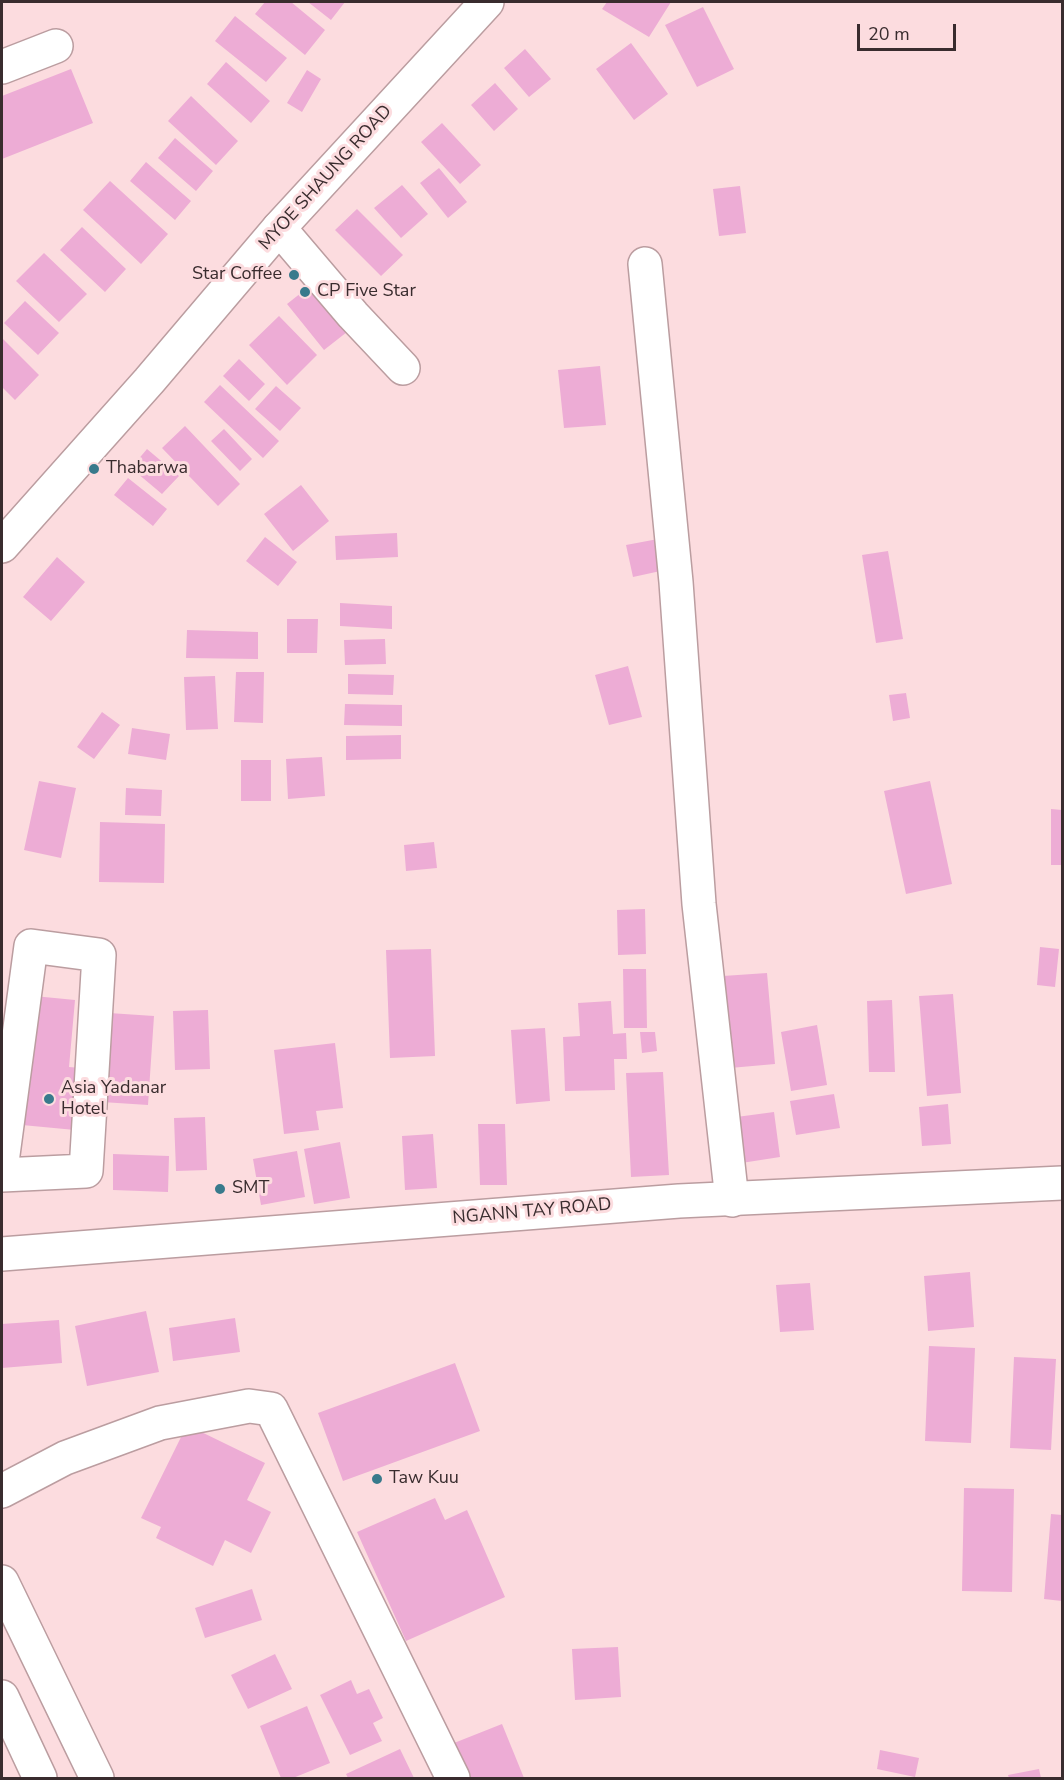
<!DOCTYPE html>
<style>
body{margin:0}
#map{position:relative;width:1064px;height:1780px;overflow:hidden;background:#fcdcdf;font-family:"Nunito Sans",sans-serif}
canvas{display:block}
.frame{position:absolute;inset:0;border:3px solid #392c2e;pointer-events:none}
.scale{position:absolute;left:857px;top:24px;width:99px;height:27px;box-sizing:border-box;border:3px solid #392c2e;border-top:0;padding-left:8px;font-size:18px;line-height:21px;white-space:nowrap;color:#392c2e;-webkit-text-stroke:4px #fcdcdf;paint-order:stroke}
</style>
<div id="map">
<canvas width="1064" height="1780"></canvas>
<div class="frame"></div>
<div class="scale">20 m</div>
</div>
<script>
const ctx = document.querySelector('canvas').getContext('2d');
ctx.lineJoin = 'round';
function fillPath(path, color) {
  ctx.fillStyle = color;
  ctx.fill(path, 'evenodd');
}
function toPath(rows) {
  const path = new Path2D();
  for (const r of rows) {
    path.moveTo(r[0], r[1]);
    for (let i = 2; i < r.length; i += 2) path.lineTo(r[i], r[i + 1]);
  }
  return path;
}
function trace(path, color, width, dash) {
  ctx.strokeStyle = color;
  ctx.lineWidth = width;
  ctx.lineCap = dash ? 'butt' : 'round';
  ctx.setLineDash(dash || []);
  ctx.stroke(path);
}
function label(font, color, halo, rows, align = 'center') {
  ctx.font = font + ' "Nunito Sans",sans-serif';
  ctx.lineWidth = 6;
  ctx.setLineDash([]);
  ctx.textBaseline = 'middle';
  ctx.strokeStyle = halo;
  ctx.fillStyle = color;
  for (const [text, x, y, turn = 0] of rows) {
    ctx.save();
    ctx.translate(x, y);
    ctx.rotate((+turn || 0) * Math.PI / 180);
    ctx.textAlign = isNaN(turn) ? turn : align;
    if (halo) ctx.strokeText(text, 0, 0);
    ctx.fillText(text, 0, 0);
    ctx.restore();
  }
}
fillPath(toPath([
 [265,2,291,2,325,30,305,55,255,14],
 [308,2,345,2,331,20],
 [607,2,671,2,649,37,602,9],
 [703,7,734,69,697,87,665,25],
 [235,16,287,58,266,82,215,41],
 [631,43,668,94,634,120,596,69],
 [525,49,551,79,529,97,504,68],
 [226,62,270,101,251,123,207,84],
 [71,69,93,123,2,159,2,96],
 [307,70,321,79,302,112,287,103],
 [495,83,518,109,494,131,471,105],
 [191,96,238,141,216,165,168,121],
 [442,123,481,165,460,184,421,142],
 [175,138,213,171,196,191,158,158],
 [146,162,191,201,175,220,130,181],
 [439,168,467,202,448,218,420,183],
 [110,181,168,234,141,264,83,210],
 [402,185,428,214,401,238,374,208],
 [740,186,746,233,719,236,713,189],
 [357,209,403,255,381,276,335,230],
 [82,227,126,269,105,292,60,250],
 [44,253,87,294,59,322,16,281],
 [311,285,347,332,324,350,287,304],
 [25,301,59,333,38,355,4,323],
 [279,316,317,355,287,385,249,345],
 [2,338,39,375,15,400,2,387],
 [239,359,265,384,249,401,223,376],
 [600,366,606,425,564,428,558,370],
 [220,385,279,441,263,458,204,402],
 [276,386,301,408,280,431,255,409],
 [185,426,240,484,218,506,162,448],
 [224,429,252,459,240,471,211,441],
 [147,449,179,476,162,494,131,468],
 [128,478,167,509,153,526,114,495],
 [301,485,329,521,293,551,264,514],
 [397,533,398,557,336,560,335,536],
 [265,537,297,562,278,586,246,561],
 [658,539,665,570,633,577,626,545],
 [888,551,903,639,876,643,862,555],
 [57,557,85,582,51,621,23,597],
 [340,603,392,606,392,629,340,626],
 [287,619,318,619,317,653,287,653],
 [187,630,258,632,258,659,186,658],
 [385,639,386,664,345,665,344,640],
 [628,666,642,717,609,725,595,675],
 [236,672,264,672,263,723,234,722],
 [348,674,394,675,393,695,348,694],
 [215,676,218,729,186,730,184,677],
 [906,693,910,718,893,721,889,695],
 [345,704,402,705,402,726,344,725],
 [102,712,120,725,94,759,77,747],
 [132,728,170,734,166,760,128,754],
 [401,735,401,759,346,760,346,736],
 [322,757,325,796,288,799,286,759],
 [241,760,271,760,271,801,241,801],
 [39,781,76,788,61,858,24,850],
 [930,781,952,884,906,894,884,791],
 [126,788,162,790,161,816,125,815],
 [1051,809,1062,810,1062,865,1051,865],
 [100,822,165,824,164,883,99,882],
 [434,842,437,868,406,871,404,845],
 [645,909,646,954,618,955,617,910],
 [1040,947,1059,949,1055,987,1037,985],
 [431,949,435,1056,390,1058,386,950],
 [623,969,646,969,647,1028,624,1028],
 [767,973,775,1064,730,1068,723,976],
 [953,994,961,1093,927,1096,919,996],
 [34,996,75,1000,69,1067,81,1068,75,1130,22,1125],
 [892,1000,895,1072,869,1072,867,1001],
 [611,1001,613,1034,626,1033,627,1059,614,1059,615,1090,565,1091,563,1037,580,1036,578,1003],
 [208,1010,210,1069,175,1070,173,1011],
 [109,1013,154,1016,148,1105,102,1102],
 [817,1025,827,1085,791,1091,781,1032],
 [545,1028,550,1101,516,1104,511,1030],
 [640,1032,655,1032,657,1051,642,1053],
 [335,1043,343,1108,316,1111,319,1130,284,1134,274,1050],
 [663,1072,669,1175,631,1177,626,1073],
 [834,1094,840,1128,796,1135,790,1101],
 [948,1104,951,1144,922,1146,919,1107],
 [774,1112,780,1157,735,1164,729,1118],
 [205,1117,207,1170,176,1171,174,1118],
 [478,1124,505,1124,507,1185,480,1185],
 [433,1134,437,1188,405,1190,402,1136],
 [340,1142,350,1198,314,1204,304,1149],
 [297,1151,305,1197,261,1205,253,1159],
 [113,1154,169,1156,168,1192,113,1190],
 [970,1272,974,1327,928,1331,924,1276],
 [810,1283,814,1330,780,1332,776,1285],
 [146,1311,159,1372,87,1386,75,1326],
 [235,1318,240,1352,173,1361,169,1328],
 [59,1320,62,1363,2,1368,2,1324],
 [929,1346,975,1348,971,1443,925,1441],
 [1014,1357,1056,1359,1051,1450,1010,1448],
 [455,1363,480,1431,343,1481,318,1413],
 [187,1425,265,1463,247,1500,271,1512,251,1553,225,1540,213,1566,156,1538,161,1527,141,1518],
 [964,1488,1014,1489,1012,1592,962,1591],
 [435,1498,445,1520,467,1510,505,1597,406,1641,357,1532],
 [1051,1514,1062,1515,1062,1601,1044,1599],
 [252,1589,262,1620,205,1638,195,1608],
 [618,1647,621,1697,575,1700,572,1649],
 [275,1654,292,1689,248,1709,231,1675],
 [351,1680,357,1694,369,1689,383,1718,373,1723,382,1741,350,1755,320,1695],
 [307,1706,330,1763,293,1778,281,1778,260,1726],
 [502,1724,524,1778,462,1778,449,1745],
 [400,1749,414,1778,348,1778,346,1774],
 [880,1750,919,1758,915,1777,877,1769],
 [1039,1769,1041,1778,1009,1778,1008,1775]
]), '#edacd5');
const minor = toPath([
 [2,67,56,46],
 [279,228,353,315,403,368],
 [645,264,676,582,699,904,732,1200],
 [2,1162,31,946,99,955,86,1171,2,1175],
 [2,1491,65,1458,160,1423,249,1406,271,1409,453,1778]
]);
const major = toPath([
 [2,1254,679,1201,1062,1183],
 [2,1582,97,1778],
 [2,1697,40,1778]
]);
const highway = toPath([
 [2,546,149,381,279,228,487,2]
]);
trace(minor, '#bb9da0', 36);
trace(major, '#bb9da0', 36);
trace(highway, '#bb9da0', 36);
trace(minor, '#fff', 33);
trace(major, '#fff', 33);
trace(highway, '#fff', 33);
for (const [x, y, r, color] of [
 [294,275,6,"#387a8c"],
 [305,292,6,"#387a8c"],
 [94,469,6,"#387a8c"],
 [49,1099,6,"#387a8c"],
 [220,1189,6,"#387a8c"],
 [377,1479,6,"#387a8c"]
]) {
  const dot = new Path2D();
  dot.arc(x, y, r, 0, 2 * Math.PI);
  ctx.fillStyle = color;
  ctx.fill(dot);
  trace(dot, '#fcdcdf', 2);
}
label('18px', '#392c2e', '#fcdcdf', [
 ["MYOE SHAUNG ROAD",326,178,-48],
 ["NGANN TAY ROAD",532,1212,-5]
]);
label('18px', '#392c2e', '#fcdcdf', [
 ["Star Coffee",282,275,"right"],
 ["CP Five Star",317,292],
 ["Thabarwa",106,469],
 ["Asia Yadanar",61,1089],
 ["Hotel",61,1110],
 ["SMT",232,1189],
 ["Taw Kuu",389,1479]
], 'left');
</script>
